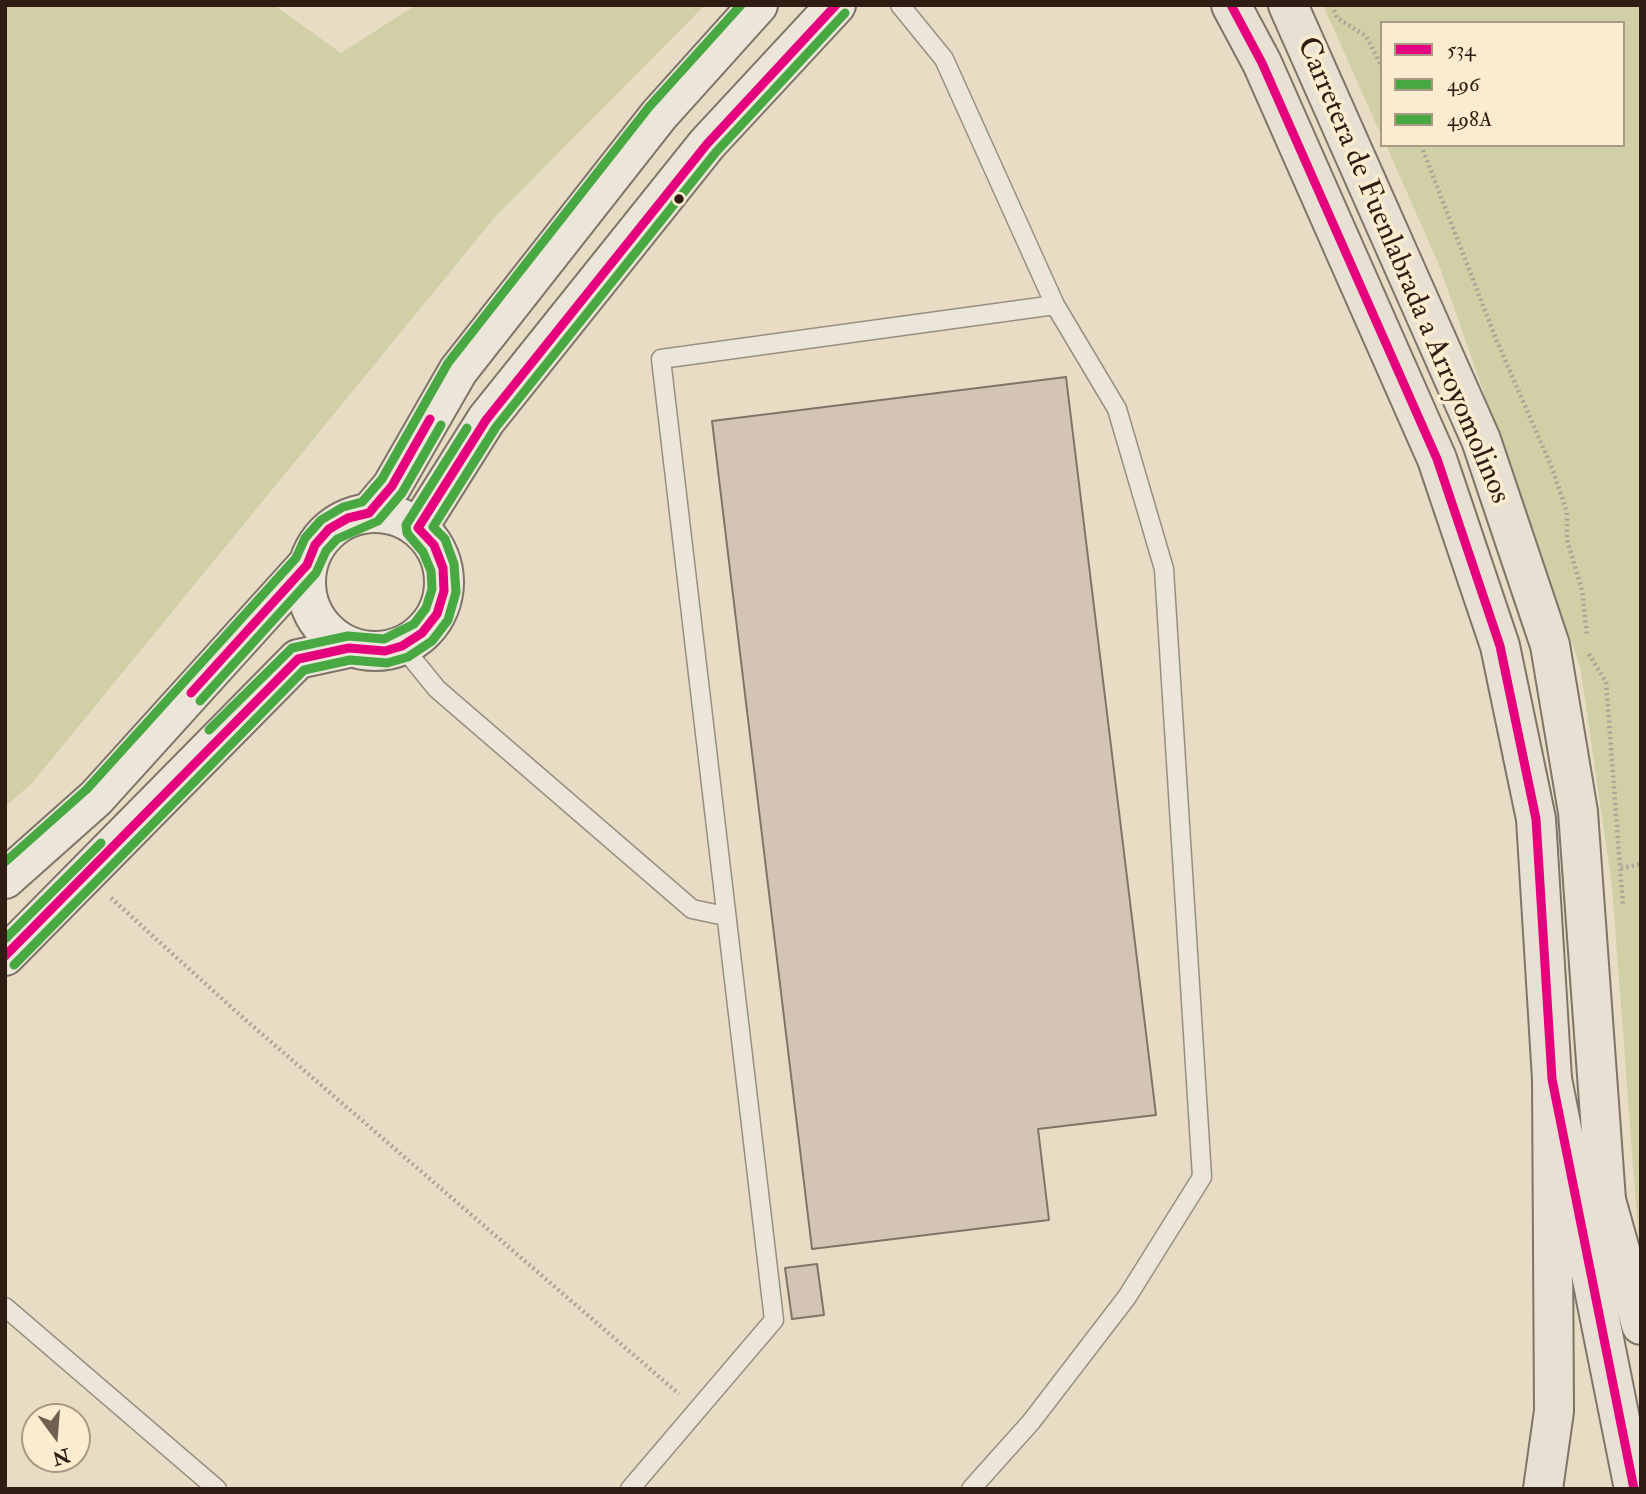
<!DOCTYPE html>
<style>
body{margin:0}
#map{position:relative;width:1646px;height:1494px;overflow:hidden;background:#e8ddc4;font-family:"IM FELL Double Pica",serif}
canvas{display:block}
.frame{position:absolute;inset:0;border:7px solid #311c13;pointer-events:none}
.legend{position:absolute;left:1380px;top:21px;width:245px;height:126px;box-sizing:border-box;background:#faedcf;border:2px solid #aa9984;margin:0;padding:9px 12px;list-style:none;font-size:21px;color:#311c13}
.legend li{display:flex;align-items:center;gap:14px;height:35px}
.legend b{width:35px;border:2px solid #aa9984}
.north{position:absolute;left:21px;top:1403px;width:70px;height:70px;box-sizing:border-box;background:#faedcf;border:2px solid #aa9984;border-radius:50%;rotate:164deg;font-size:19px;font-weight:700;line-height:28px;text-align:center;color:#311c13}
.north::after{content:'';display:block;margin:auto;width:24px;height:32px;background:#716051;clip-path:polygon(50% 0,100% 100%,50% 72%,0 100%)}
</style>
<div id="map">
<canvas width="1646" height="1494"></canvas>
<div class="frame"></div>
<ul class="legend">
<li><b style="height:9px;background:#e5007d"></b>534</li>
<li><b style="height:9px;background:#48a842"></b>496</li>
<li><b style="height:9px;background:#48a842"></b>498A</li>
</ul>
<div class="north">N</div>
</div>
<script>
const ctx = document.querySelector('canvas').getContext('2d');
ctx.lineJoin = 'round';
function fillPath(path, color) {
  ctx.fillStyle = color;
  ctx.fill(path, 'evenodd');
}
function toPath(rows) {
  const path = new Path2D();
  for (const r of rows) {
    if (r.length === 3) {
      path.moveTo(r[0] + r[2], r[1]);
      path.arc(r[0], r[1], r[2], 0, 2 * Math.PI);
      continue;
    }
    path.moveTo(r[0], r[1]);
    for (let i = 2; i < r.length; i += 2) path.lineTo(r[i], r[i + 1]);
  }
  return path;
}
function trace(path, color, width, dash) {
  ctx.strokeStyle = color;
  ctx.lineWidth = width;
  ctx.lineCap = dash ? 'butt' : 'round';
  ctx.setLineDash(dash || []);
  ctx.stroke(path);
}
function label(font, color, halo, rows, align = 'center') {
  ctx.font = font + ' "IM FELL Double Pica",serif';
  ctx.lineWidth = 7;
  ctx.setLineDash([]);
  ctx.textBaseline = 'middle';
  ctx.strokeStyle = halo;
  ctx.fillStyle = color;
  for (const [text, x, y, turn = 0] of rows) {
    ctx.save();
    ctx.translate(x, y);
    ctx.rotate((+turn || 0) * Math.PI / 180);
    ctx.textAlign = isNaN(turn) ? turn : align;
    if (halo) ctx.strokeText(text, 0, 0);
    ctx.fillText(text, 0, 0);
    ctx.restore();
  }
}
fillPath(toPath([
 [5,5,274,5,341,53,416,5,705,5,495,217,33,782,5,807],
 [1323,5,1641,5,1641,1272,1612,886,1580,666,1439,265,1386,145,1623,145,1623,23,1382,23,1382,137]
]), '#d0cfa6');
const building = toPath([
 [1066,377,1156,1115,1038,1129,1049,1220,812,1249,712,421,1066,377],
 [817,1264,824,1315,792,1319,785,1268,817,1264]
]);
fillPath(building, '#d4c4b3');
trace(building, '#7e7568', 2);
const lane = toPath([
 [900,5,944,59,1055,305,1117,409,1164,569,1202,1177,1127,1297,1031,1422,971,1489],
 [402,646,437,689,692,909,725,916],
 [5,1307,217,1489],
 [630,1489,774,1320,661,359,1055,305]
]);
const secondary = toPath([
 [375,582,69],
 [369,513,392,486,458,371,659,115,758,5],
 [418,528,486,420,707,144,836,5],
 [5,879,96,798,307,565],
 [5,956,298,659,349,648]
]);
const primary = toPath([
 [1231,5,1262,63,1437,459,1500,646,1536,819,1552,1079,1634,1489],
 [1288,5,1481,440,1550,645,1578,812,1606,1200,1603,1232]
]);
const highway = toPath([
 [1606,1200,1641,1325],
 [1543,1489,1554,1411,1552,1079]
]);
trace(lane, '#988f80', 21);
trace(secondary, '#7e7568', 42);
trace(primary, '#7e7568', 42);
trace(highway, '#7e7568', 42);
trace(toPath([
 [1332,5,1337,18,1366,36,1382,67],
 [1421,145,1496,339,1552,468,1567,512,1567,540,1582,590,1587,635],
 [1589,654,1606,682,1623,906],
 [1621,868,1641,864],
 [111,898,241,1016,679,1394]
]), '#a9a298', 4.5, [2, 3.5]);
trace(lane, '#ebe6d9', 18);
trace(secondary, '#ebe6d9', 38);
trace(primary, '#e8e1d3', 38);
trace(highway, '#e8e1d3', 38);
trace(toPath([
 [1231,5,1262,63,1437,459,1500,646,1536,819,1552,1079,1634,1489],
 [191,693,307,565,315,545,329,529,348,518,369,513,392,486,430,419],
 [5,956,298,659,349,648,385,651,402,646,422,633,437,614,444,591,443,568,434,545,418,528,486,420,707,144,836,5]
]), '#e5007d', 9);
trace(toPath([
 [200,701,316,573,326,551,337,539,378,521,402,493,441,425],
 [14,965,304,670,350,660,387,663,408,657,432,641,448,620,456,592,454,564,445,539,433,527,496,427,716,152,845,13]
]), '#48a842', 9);
trace(toPath([
 [209,730,292,648,348,636,384,639,414,624,426,608,432,589,431,571,423,552,407,533,406,525,467,428],
 [5,862,87,789,296,558,305,538,321,520,343,507,362,502,382,479,448,363,649,107,741,5],
 [5,939,101,843]
]), '#48a842', 9);
for (const [x, y, r, color] of [
 [679,199,6,"#311c13"]
]) {
  const dot = new Path2D();
  dot.arc(x, y, r, 0, 2 * Math.PI);
  ctx.fillStyle = color;
  ctx.fill(dot);
  trace(dot, '#faedcf', 2.5);
}
label('30px', '#311c13', '#faedcf', [
 ["Carretera de Fuenlabrada a Arroyomolinos",1402,271,67]
]);
</script>
